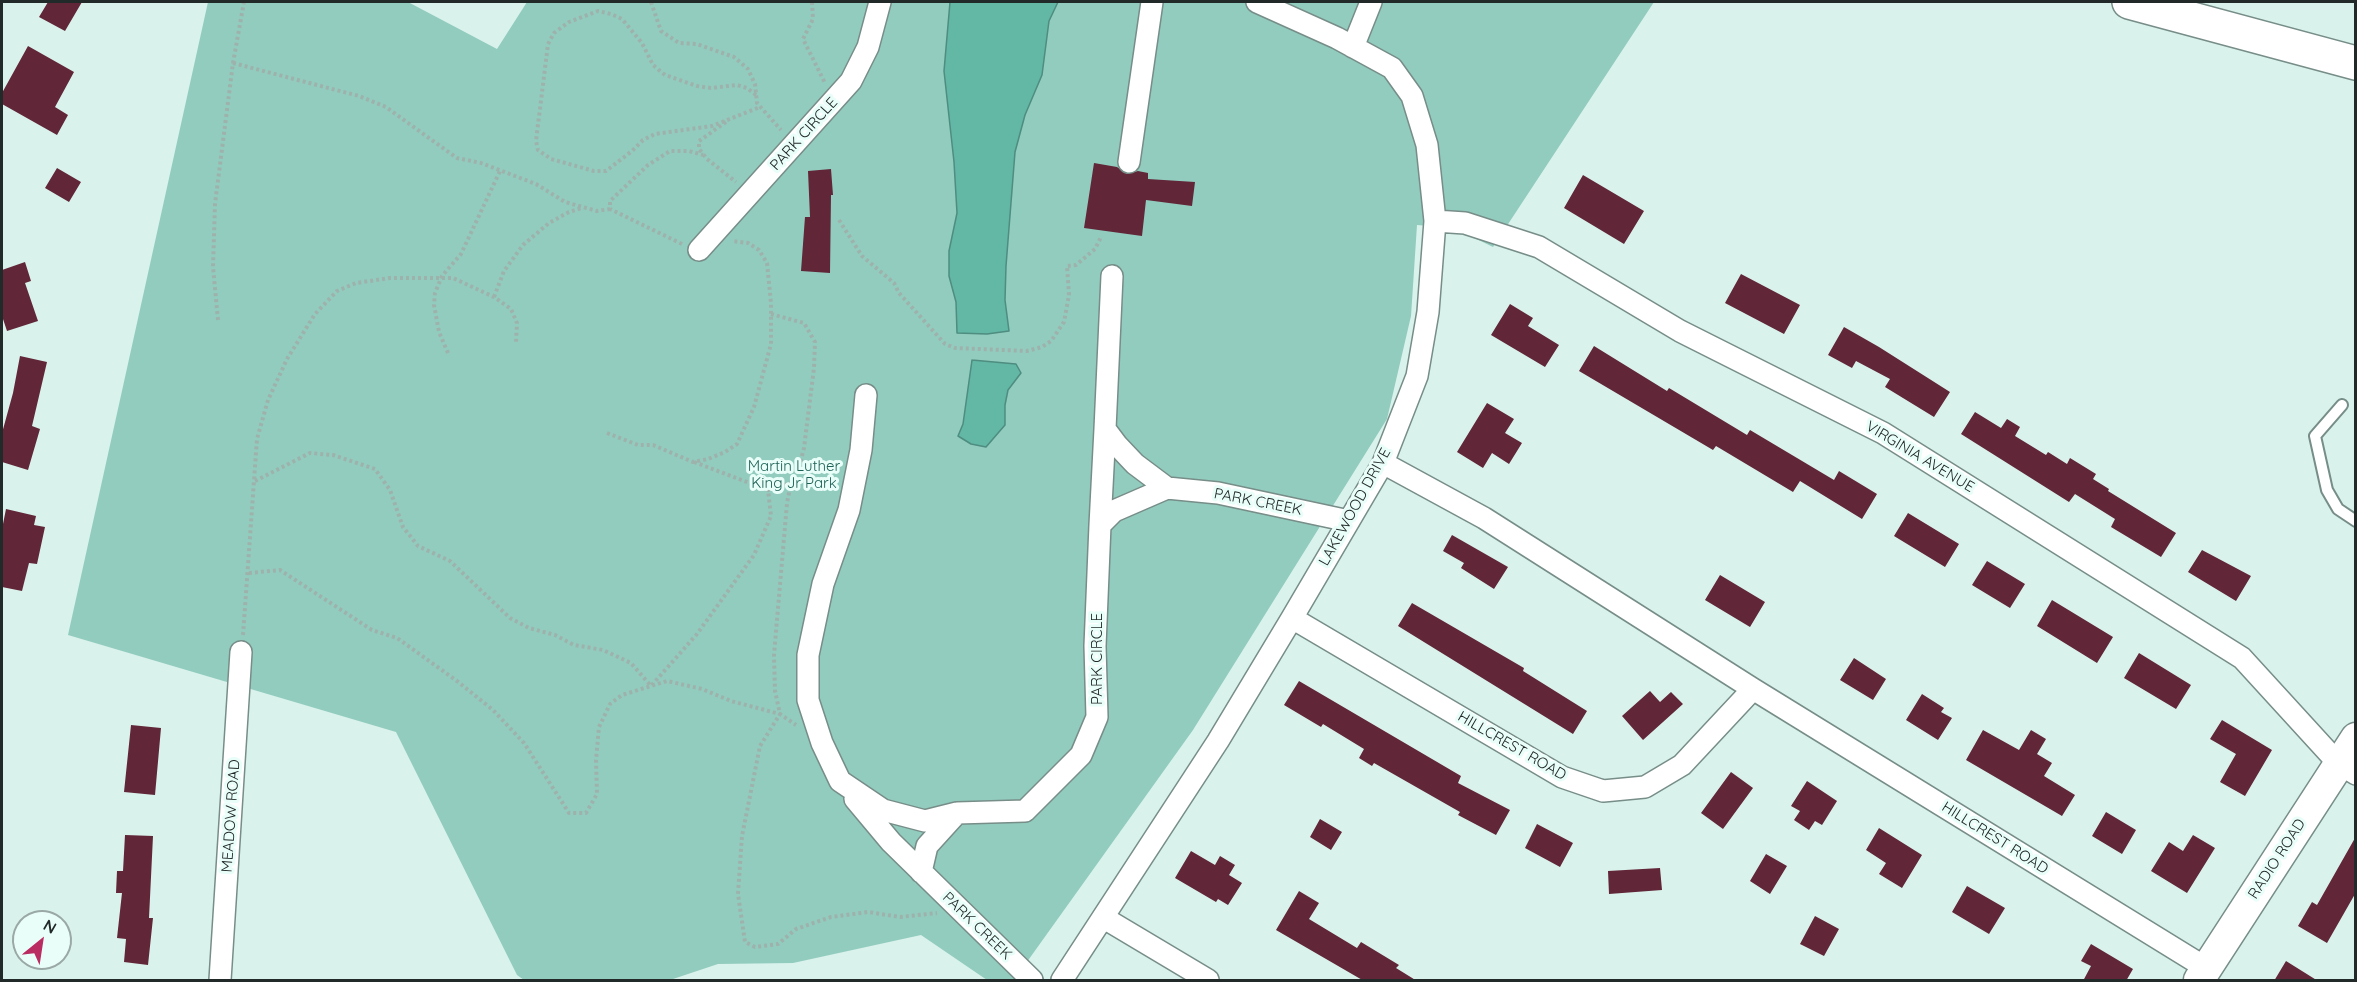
<!DOCTYPE html>
<style>
body{margin:0}
#map{position:relative;width:2357px;height:982px;overflow:hidden;background:#d9f2eb;font-family:Quicksand,sans-serif}
canvas{display:block}
.frame{position:absolute;inset:0;border:3px solid #212a28;pointer-events:none}
.north{position:absolute;left:12px;top:910px;width:60px;height:60px;box-sizing:border-box;background:#eafef9;border:2px solid #9aa9a5;border-radius:50%;rotate:30deg;font-size:16px;font-weight:700;line-height:24px;text-align:center;color:#212a28}
.north::after{content:'';display:block;margin:auto;width:21px;height:27px;background:#ba2d63;clip-path:polygon(50% 0,100% 100%,50% 72%,0 100%)}
</style>
<div id="map">
<canvas width="2357" height="982"></canvas>
<div class="frame"></div>
<div class="north">N</div>
</div>
<script>
const ctx = document.querySelector('canvas').getContext('2d');
ctx.lineJoin = 'round';
function fillPath(path, color) {
  ctx.fillStyle = color;
  ctx.fill(path, 'evenodd');
}
function toPath(rows) {
  const path = new Path2D();
  for (const r of rows) {
    path.moveTo(r[0], r[1]);
    for (let i = 2; i < r.length; i += 2) path.lineTo(r[i], r[i + 1]);
  }
  return path;
}
function trace(path, color, width, dash) {
  ctx.strokeStyle = color;
  ctx.lineWidth = width;
  ctx.lineCap = dash ? 'butt' : 'round';
  ctx.setLineDash(dash || []);
  ctx.stroke(path);
}
function label(font, color, halo, rows, align = 'center') {
  ctx.font = font + ' Quicksand,sans-serif';
  ctx.lineWidth = 6;
  ctx.setLineDash([]);
  ctx.textBaseline = 'middle';
  ctx.strokeStyle = halo;
  ctx.fillStyle = color;
  for (const [text, x, y, turn = 0] of rows) {
    ctx.save();
    ctx.translate(x, y);
    ctx.rotate((+turn || 0) * Math.PI / 180);
    ctx.textAlign = isNaN(turn) ? turn : align;
    if (halo) ctx.strokeText(text, 0, 0);
    ctx.fillText(text, 0, 0);
    ctx.restore();
  }
}
fillPath(toPath([
 [208,2,408,2,497,49,527,2,1654,2,1493,247,1454,228,1417,225,1411,316,1387,419,1193,730,1014,980,987,980,921,935,793,963,718,964,670,980,524,980,517,975,396,732,68,635]
]), '#92ccbe');
const water = toPath([
 [950,2,1058,2,1049,21,1042,75,1025,115,1015,152,1006,266,1005,300,1009,331,987,334,957,333,956,302,949,276,949,251,957,213,954,162,944,71,950,2],
 [972,360,1016,364,1021,373,1008,390,1005,405,1005,425,986,447,971,444,958,436,963,424,972,360]
]);
fillPath(water, '#62b7a5');
trace(water, '#4e8d80', 1.5);
fillPath(toPath([
 [48,2,82,2,65,31,39,17],
 [28,46,74,72,55,107,68,115,57,135,2,104,2,93],
 [1094,163,1117,167,1127,174,1138,171,1148,173,1148,179,1195,182,1192,206,1146,200,1142,236,1084,228],
 [57,168,81,182,69,202,45,188],
 [831,169,833,195,831,195,830,273,801,271,805,217,810,217,808,171],
 [1583,175,1644,211,1624,244,1564,208],
 [25,262,31,281,25,283,38,321,7,331,2,316,2,270],
 [1741,274,1800,305,1784,334,1725,303],
 [1510,304,1533,318,1528,326,1559,345,1545,367,1491,335],
 [1844,327,1879,347,1950,392,1934,417,1885,387,1890,379,1856,361,1852,368,1828,355],
 [1594,346,1667,391,1669,388,1747,435,1750,430,1834,480,1839,471,1877,494,1862,519,1800,481,1793,492,1716,446,1713,450,1579,371],
 [20,356,47,362,32,426,40,429,28,470,2,462,2,433,13,393],
 [1487,403,1514,419,1505,433,1522,443,1509,464,1492,453,1483,468,1457,452],
 [1975,412,2001,428,2007,419,2020,427,2015,436,2046,455,2048,452,2067,464,2070,458,2096,474,2093,479,2109,489,2108,491,2176,533,2161,557,2111,527,2115,519,2075,494,2069,502,1961,434],
 [6,509,36,516,34,525,45,527,37,564,29,563,22,591,2,587,2,529],
 [1908,513,1959,544,1945,567,1894,536],
 [1452,535,1508,567,1494,589,1461,568,1464,563,1443,551],
 [2202,550,2251,576,2236,601,2188,572],
 [1987,561,2025,584,2010,608,1972,585],
 [1720,575,1765,602,1750,627,1705,600],
 [2052,600,2113,637,2097,663,2037,626],
 [1412,603,1524,668,1523,671,1587,711,1573,734,1398,626],
 [2139,653,2191,685,2176,709,2124,678],
 [1854,658,1886,679,1873,700,1840,680],
 [1299,681,1461,776,1458,783,1510,810,1496,835,1458,815,1460,812,1374,763,1372,766,1359,758,1364,749,1323,724,1321,727,1284,705],
 [1650,691,1660,702,1671,692,1683,704,1643,740,1622,716],
 [1922,694,1944,708,1941,712,1952,718,1938,740,1906,720],
 [2222,720,2272,750,2245,796,2220,782,2236,754,2210,739],
 [131,725,161,728,155,795,124,792],
 [1983,730,2019,750,2031,730,2046,739,2037,754,2052,763,2044,776,2075,795,2062,816,1966,760],
 [1731,772,1753,788,1723,829,1701,813],
 [1807,781,1837,801,1822,825,1815,821,1809,830,1794,820,1800,811,1791,806],
 [2106,812,2136,830,2122,854,2092,836],
 [1320,819,1342,832,1331,850,1310,837],
 [1537,824,1573,843,1560,867,1525,848],
 [1879,828,1922,855,1902,888,1879,874,1886,863,1866,850],
 [125,835,153,836,149,918,153,918,148,965,124,962,126,939,117,938,122,893,116,893,117,871,123,871],
 [2193,835,2215,848,2187,893,2151,871,2169,842,2183,851],
 [2355,838,2355,894,2327,943,2298,926,2312,902,2317,905],
 [1191,851,1215,865,1220,856,1235,865,1229,875,1242,883,1228,905,1218,899,1216,902,1175,878],
 [1766,854,1787,866,1770,894,1750,881],
 [1660,868,1662,890,1609,894,1608,871],
 [1967,886,2005,908,1989,934,1952,912],
 [1299,891,1319,903,1309,919,1357,948,1361,942,1399,965,1396,968,1417,981,1364,981,1276,930],
 [1815,916,1839,929,1824,956,1800,944],
 [2091,944,2133,969,2126,981,2083,981,2091,966,2081,961],
 [2286,961,2318,981,2274,981]
]), '#612638');
const lane = toPath([
 [2342,405,2315,436,2327,490,2338,509,2356,521]
]);
const street = toPath([
 [1353,47,1371,2],
 [1129,162,1152,2],
 [1435,221,1465,223,1539,247,1680,331,1883,433,2242,658,2338,763,2356,774],
 [699,250,851,81,868,47,880,2],
 [1112,276,1105,429,1117,445,1135,464,1167,488],
 [866,395,861,450,849,510,823,584,808,655,808,700,822,743,840,781,883,810,925,821,957,813,1025,811,1081,755,1097,717,1095,646,1100,525,1114,511,1167,488,1218,493,1349,521],
 [1383,463,1484,518,1753,689,2206,968],
 [1100,525,1105,429],
 [1292,618,1562,777,1603,791,1645,787,1682,765,1753,689],
 [855,799,891,842,1032,980],
 [921,872,927,846,957,813],
 [1104,918,1208,980],
 [220,980,241,652],
 [1062,980,1218,741,1292,618,1383,463,1417,376,1428,312,1435,221,1427,145,1412,96,1392,68,1337,38,1257,2]
]);
const secondary = toPath([
 [2199,980,2356,738]
]);
const highway = toPath([
 [2129,2,2356,63]
]);
trace(lane, '#778d88', 14);
trace(street, '#778d88', 24);
trace(secondary, '#778d88', 33);
trace(highway, '#778d88', 36);
trace(toPath([
 [651,2,661,31,679,43,697,44,734,57,748,69,755,84,757,103,781,130],
 [812,2,813,19,803,39,825,83],
 [233,63,359,96,386,107,457,158,481,163,536,184,565,202,597,211,610,209],
 [756,95,747,88,737,85,711,88,697,86,665,75,653,65,642,43,622,19,611,14,598,11,569,22,554,33,548,44,536,141,538,150,551,159,594,171,606,171,632,151,643,140,655,134,712,126,760,107],
 [726,122,699,141,699,149,707,159,736,182],
 [839,220,862,256,894,283,899,293,945,344,955,348,1027,351,1042,347,1051,341,1064,322,1069,295,1067,266,1076,265,1095,249,1101,237],
 [682,244,610,209,610,201,648,165,670,151,689,151,703,155],
 [494,297,504,271,523,245,549,223,569,212,582,208],
 [771,314,804,323,815,342,814,368,804,448,798,471,791,483,787,503,774,655,775,691,780,714,796,725],
 [218,320,213,267,215,204,233,63,244,2],
 [448,353,439,332,434,305,435,293,442,276,461,254,500,171],
 [607,433,638,445,653,445,693,462,708,459,725,452,737,444,754,407,771,344,771,303,767,263,759,250,748,243,732,241],
 [694,462,768,490,791,483],
 [255,481,310,453,333,455,375,469,390,490,403,527,418,546,450,561,510,618,529,628,555,635,574,645,603,650,631,663,651,686,697,634,754,555,771,516,768,490],
 [249,573,280,570,372,630,397,638,457,681,493,710,524,743,569,813,586,813,597,794,596,760,599,727,610,704,622,695,667,681,702,689,731,701,780,714,760,746,742,836,738,894,745,942,755,947,778,944,796,929,831,917,868,912,900,917,937,913],
 [243,635,257,439,268,400,287,359,315,314,337,291,356,283,390,278,453,278,494,297,511,309,517,323,516,343]
]), '#9eb2ac', 4, [3, 3]);
trace(lane, '#fff', 10);
trace(street, '#fff', 21);
trace(secondary, '#fff', 30);
trace(highway, '#fff', 33);
label('15px', '#212a28', '#eafef9', [
 ["PARK CIRCLE",804,134,-48],
 ["VIRGINIA AVENUE",1920,457,31],
 ["PARK CREEK",1258,502,11],
 ["LAKEWOOD DRIVE",1355,507,-61],
 ["PARK CIRCLE",1097,659,-90],
 ["HILLCREST ROAD",1512,746,30],
 ["MEADOW ROAD",231,816,-86],
 ["HILLCREST ROAD",1995,838,32],
 ["RADIO ROAD",2277,859,-57],
 ["PARK CREEK",977,926,44]
]);
label('15px', '#1c6155', '#eafef9', [
 ["Martin Luther",794,466],
 ["King Jr Park",794,483]
]);
</script>
